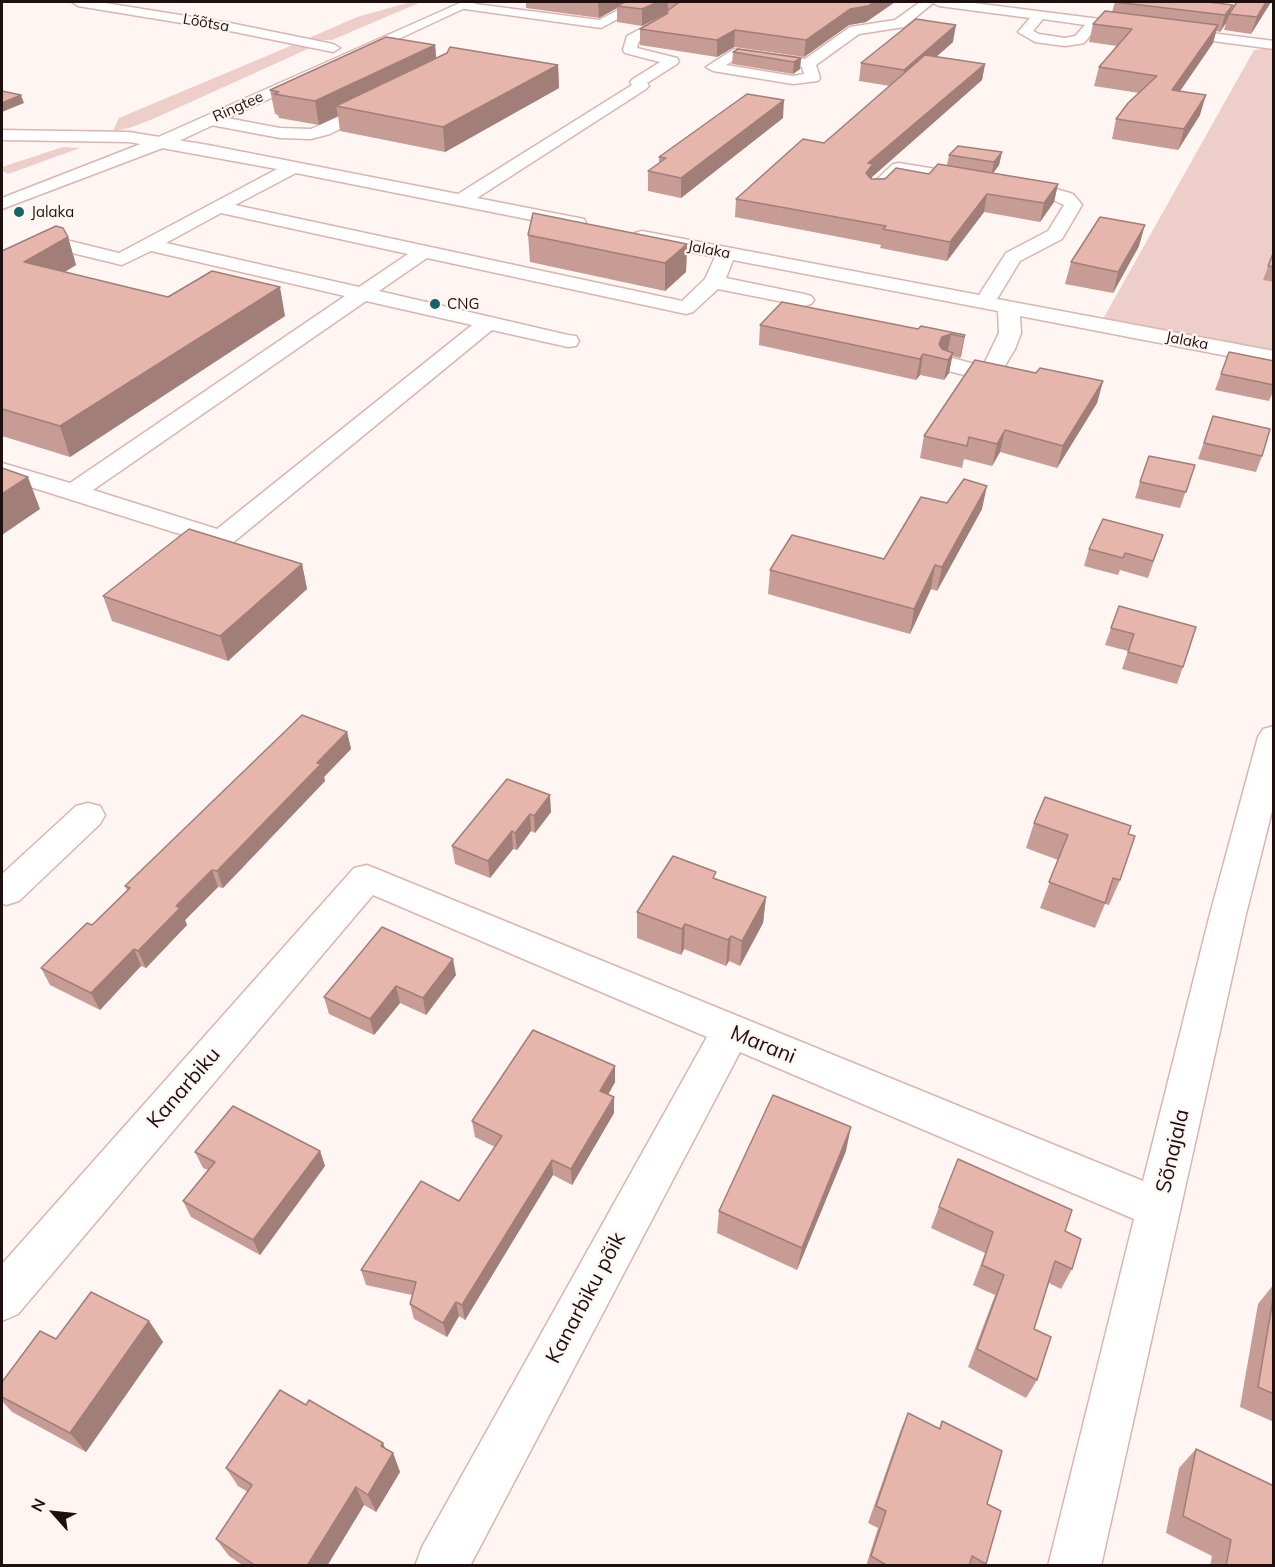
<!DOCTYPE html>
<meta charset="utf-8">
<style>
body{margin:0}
#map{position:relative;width:1275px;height:1567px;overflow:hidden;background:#fff6f4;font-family:Mulish,sans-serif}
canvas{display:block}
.frame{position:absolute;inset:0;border:3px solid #1e100e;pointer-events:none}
.north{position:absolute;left:24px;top:1483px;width:60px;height:60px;-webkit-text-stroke:4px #fff6f4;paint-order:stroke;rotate:297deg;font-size:16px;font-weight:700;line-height:24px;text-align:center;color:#1e100e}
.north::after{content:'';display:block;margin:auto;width:21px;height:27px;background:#1e100e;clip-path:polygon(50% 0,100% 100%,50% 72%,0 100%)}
</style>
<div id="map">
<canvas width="1275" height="1567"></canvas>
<div class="frame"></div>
<div class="north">N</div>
</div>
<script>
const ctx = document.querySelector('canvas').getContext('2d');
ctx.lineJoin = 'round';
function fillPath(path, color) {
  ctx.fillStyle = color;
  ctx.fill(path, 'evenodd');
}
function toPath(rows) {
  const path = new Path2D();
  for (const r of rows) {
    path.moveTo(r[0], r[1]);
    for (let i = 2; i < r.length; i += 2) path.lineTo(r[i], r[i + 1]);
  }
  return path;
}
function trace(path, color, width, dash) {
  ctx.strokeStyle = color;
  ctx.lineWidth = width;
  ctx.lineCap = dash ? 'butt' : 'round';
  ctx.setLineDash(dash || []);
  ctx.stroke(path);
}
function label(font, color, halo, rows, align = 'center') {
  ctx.font = font + ' Mulish,sans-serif';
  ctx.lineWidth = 4.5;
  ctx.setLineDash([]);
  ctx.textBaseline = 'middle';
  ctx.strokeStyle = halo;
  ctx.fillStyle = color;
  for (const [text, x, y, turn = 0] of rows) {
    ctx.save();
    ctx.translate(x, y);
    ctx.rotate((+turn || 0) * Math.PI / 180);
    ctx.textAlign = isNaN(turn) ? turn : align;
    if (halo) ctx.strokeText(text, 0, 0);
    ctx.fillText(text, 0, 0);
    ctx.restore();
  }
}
fillPath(toPath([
 [411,2,421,2,332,40,304,40,357,17],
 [295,44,310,48,153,119,129,128,113,131,119,118],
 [1260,49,1273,49,1273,352,1103,319,1254,50],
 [63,147,80,148,8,174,2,171,2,167]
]), '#edcec8');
const minor = toPath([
 [72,2,99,2,230,23,333,44,340,48,333,52,230,31,78,6,72,2],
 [460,2,599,20,634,2,649,2,601,28,465,9,458,5,460,2],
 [920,2,966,2,1274,41,1274,49,1098,26,1084,43,1079,44,1065,46,1035,42,1018,32,1030,18,939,6,933,3,904,27,859,34,816,65,820,78,818,81,793,84,713,71,706,67,734,49,805,59,850,27,895,20,920,2],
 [1043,19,1085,25,1075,36,1065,38,1039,34,1033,31,1043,19],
 [737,58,802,67,804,74,793,76,726,65,737,58],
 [669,14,676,18,674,21,639,41,637,48,677,58,679,61,677,64,647,83,649,86,646,89,477,198,584,219,586,223,584,227,577,229,296,173,235,205,682,301,705,279,715,257,635,241,633,237,635,233,642,231,979,295,1006,253,1048,231,1064,205,1049,198,903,174,881,195,869,195,866,191,869,187,893,164,899,163,1053,188,1073,194,1079,201,1082,205,1062,239,1020,261,997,299,1274,351,1274,365,1020,316,1021,333,1015,349,997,379,989,381,940,369,937,364,940,359,948,357,983,366,999,333,998,311,733,260,726,278,804,294,811,296,814,300,811,304,804,306,718,289,693,312,686,314,427,258,379,291,568,335,576,336,579,341,576,346,568,347,492,330,230,545,221,547,2,478,2,463,70,483,345,296,151,251,122,265,64,251,2,281,2,268,62,239,119,253,277,169,129,142,2,140,2,130,129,132,208,145,458,194,632,85,630,82,633,79,660,62,625,53,623,50,627,36,669,14],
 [221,213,408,254,359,287,166,243,221,213],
 [366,301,472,325,217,529,93,490,366,301],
 [378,99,386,104,384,107,330,134,311,139,280,138,211,125,203,120,211,115,280,128,311,129,378,99],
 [1274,726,1274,803,1246,914,1101,1566,1048,1566,1134,1219,740,1052,470,1566,415,1566,422,1547,707,1037,373,895,18,1314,2,1321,2,1264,354,868,367,865,1143,1181,1210,914,1258,737,1263,729,1274,726],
 [88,803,100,806,105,815,100,824,19,901,6,905,2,903,2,874,76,806,88,803]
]);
const major = toPath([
 [462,2,478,2,168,146,2,209,2,198,156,138,462,2]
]);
trace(minor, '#ddb4ad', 3);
trace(major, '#ddb4ad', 3);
fillPath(minor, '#fff');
fillPath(major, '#fff');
fillPath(toPath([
 [526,2,895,2,866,22,849,25,804,57,734,47,717,57,640,45,640,29,665,15,665,14,642,26,617,22,617,8,599,18,526,8],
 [1115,2,1231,11,1237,2,1271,2,1251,34,1224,30,1226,23,1220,32,1216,31,1213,43,1180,91,1200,115,1178,150,1112,139,1116,119,1139,93,1094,86,1099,67,1117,46,1089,42,1093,24,1112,12],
 [953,42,936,57,985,64,982,80,872,177,871,179,929,174,947,165,949,155,1002,152,999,165,993,173,1058,184,1054,202,1040,222,984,212,947,261,880,248,881,245,735,217,736,199,824,143,890,86,859,81,861,63],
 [435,45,436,58,558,65,559,88,445,152,340,131,338,116,319,125,279,118,278,115,275,114,270,90],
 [733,52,801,58,800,69,793,74,732,64],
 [783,118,681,198,648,191,648,171,659,163,659,157],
 [528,235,687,244,686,272,665,291,530,262],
 [68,237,76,265,65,272,168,297,285,316,70,457,2,436,2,251],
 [1139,246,1113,293,1065,284,1071,262],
 [1274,251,1274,282,1263,280],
 [760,325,965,335,961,356,960,358,952,356,949,373,944,380,920,375,916,380,759,345],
 [1229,352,1274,361,1274,390,1269,401,1215,390],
 [1036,373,1103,381,1097,403,1057,468,1000,452,992,466,964,459,962,468,920,458,924,436],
 [1213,416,1262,456,1256,472,1198,459],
 [1195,465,1180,508,1135,498,1140,482],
 [947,503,982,509,937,591,931,589,910,634,768,594,770,570,884,559],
 [1163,535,1148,578,1120,570,1118,575,1084,566,1089,549],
 [302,564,307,589,228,661,112,621,103,596],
 [1119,606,1183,667,1177,684,1122,669,1128,651,1105,645],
 [347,732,351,749,324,777,325,781,223,888,218,887,185,920,187,925,146,968,141,966,100,1010,50,985,41,968,92,925,127,890,125,886],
 [507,779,551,812,535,833,531,831,517,850,513,849,490,878,455,864,452,846],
 [1034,823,1128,834,1120,880,1109,905,1105,904,1095,928,1040,908,1058,860,1026,848],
 [716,879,766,897,763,923,740,966,729,961,726,966,684,949,681,955,637,938,637,912],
 [456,975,426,1015,400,1003,374,1035,329,1014,324,997],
 [615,1066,615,1082,608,1095,614,1113,572,1185,553,1175,465,1320,459,1316,447,1337,414,1319,410,1304,412,1295,366,1285,361,1270,459,1201,495,1147,475,1137,472,1121],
 [320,1151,325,1166,260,1255,191,1217,183,1201,208,1170,203,1168,195,1152],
 [846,1151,797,1270,717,1233,719,1211],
 [939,1207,1065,1231,1072,1269,1061,1289,1049,1283,1034,1329,1037,1380,1026,1398,968,1367,995,1295,973,1285,985,1253,931,1228],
 [1274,1284,1274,1422,1240,1407,1258,1304],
 [149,1321,163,1342,86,1452,12,1412,2,1401,2,1382,56,1339],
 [306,1405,383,1443,385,1449,393,1453,400,1472,376,1512,364,1505,327,1566,244,1566,229,1556,216,1539,248,1492,238,1486,226,1468],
 [908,1413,939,1429,942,1421,987,1504,986,1564,985,1566,866,1566,878,1528,868,1523,900,1432],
 [1196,1449,1274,1566,1210,1566,1212,1556,1166,1533,1179,1468]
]), '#c69c94');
fillPath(toPath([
 [598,2,630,2,617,6,617,8,599,18],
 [658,2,668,2,668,12,665,13,665,14,642,26,642,9],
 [875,2,895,2,866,22,849,25,804,57,806,40,850,9],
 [1266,2,1271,2,1251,34,1257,17],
 [1233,5,1226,23,1220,32,1225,15],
 [956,25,953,42,902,87,904,70],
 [1218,25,1213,43,1167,110,1172,90],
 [735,30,734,47,717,57,717,40],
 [435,45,437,68,336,106,338,116,319,125,315,101],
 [801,58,800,69,793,74,794,62],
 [985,64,982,80,872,177,871,182,866,173,868,163],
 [558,65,559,88,445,152,443,127],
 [21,95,24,103,2,112,2,103],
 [1206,95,1200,115,1178,150,1184,129],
 [784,100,783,118,681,198,681,178],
 [1002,152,999,165,991,176,994,162],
 [1058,184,1054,202,1040,222,1044,203],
 [987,194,984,212,947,261,950,242],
 [1145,225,1139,246,1113,293,1118,272],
 [68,237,76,265,34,290,24,262],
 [687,244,686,272,665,291,665,263],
 [280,287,285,316,70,457,60,426],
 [951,334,947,355,936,357,939,344,942,337],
 [965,335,961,356,960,358,964,337],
 [953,353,949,373,944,380,948,360],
 [923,354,920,375,916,380,920,359],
 [1103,381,1097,403,1057,468,1063,446],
 [1005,430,1000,452,992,466,997,444],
 [28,477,40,509,2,535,2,494],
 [987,486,982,509,937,591,942,567],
 [302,564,307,589,228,661,220,636],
 [935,565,931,589,910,634,914,609],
 [347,732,351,749,324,777,325,781,223,888,217,871,317,763],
 [550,795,551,812,535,833,534,816],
 [530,814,531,831,517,850,515,833],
 [512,831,513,849,490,878,488,861],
 [212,870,218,887,185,920,187,925,146,968,138,951,176,906],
 [766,897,763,923,740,966,742,941],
 [685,924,684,949,681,955,682,929],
 [731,936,729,961,726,966,728,940],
 [134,949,141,966,100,1010,91,993],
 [453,959,456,975,426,1015,423,998],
 [396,986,400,1003,374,1035,370,1019],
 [615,1066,615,1082,601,1107,600,1091],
 [614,1097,614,1113,572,1185,571,1169],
 [851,1127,846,1151,797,1270,802,1248],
 [320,1151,325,1166,260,1255,253,1240],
 [552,1160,553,1175,465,1320,462,1305],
 [456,1302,459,1316,447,1337,443,1323],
 [149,1321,163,1342,86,1452,70,1433],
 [383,1443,389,1459,393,1453,400,1472,376,1512,368,1495,381,1446],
 [356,1487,364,1505,327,1566,307,1566]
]), '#a17f78');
const building = toPath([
 [625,2,658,2,642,9,617,6,625,2],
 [678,2,875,2,868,6,850,9,806,40,735,30,717,40,640,29,668,13,665,13,678,3,678,2],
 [1115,2,1208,2,1233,5,1225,15,1115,2],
 [1237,2,1266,2,1257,17,1229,14,1237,2],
 [1105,11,1218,25,1172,90,1206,95,1184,129,1116,119,1128,103,1157,76,1099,67,1132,29,1093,24,1105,11],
 [916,19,956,25,904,70,861,63,916,19],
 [386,37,435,45,315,101,274,94,279,92,270,90,386,37],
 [450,47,558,65,443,127,336,106,447,53,450,47],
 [738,49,801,58,794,62,733,52,738,49],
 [925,55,985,64,868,163,873,164,866,173,871,179,885,179,896,168,929,174,938,164,1058,184,1044,203,987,194,950,242,883,229,886,226,736,199,803,139,824,143,925,55],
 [2,91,21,95,2,103,2,91],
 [747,94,784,100,681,178,648,171,666,158,659,157,747,94],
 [958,146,1002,152,994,162,949,155,958,146],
 [533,213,687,244,665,263,528,235,533,213],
 [1100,217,1145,225,1118,272,1071,262,1100,217],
 [56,226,63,228,68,237,24,262,168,297,212,271,280,287,60,426,2,409,2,251,56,226],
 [1274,251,1274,267,1268,266,1274,251],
 [782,302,918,329,921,326,965,335,964,337,951,334,942,337,939,344,942,349,953,353,948,360,923,354,920,359,760,325,782,302],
 [1229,352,1274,361,1274,385,1221,374,1229,352],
 [975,360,1036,373,1040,368,1103,381,1063,446,1005,430,997,444,969,437,967,446,924,436,975,360],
 [1213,416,1270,429,1262,456,1204,443,1213,416],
 [1149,456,1195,465,1186,492,1140,482,1149,456],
 [2,468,28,477,2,494,2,468],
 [964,479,987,486,942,567,935,565,914,609,770,570,792,535,884,559,921,497,947,503,964,479],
 [1103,519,1163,535,1153,561,1125,553,1123,558,1089,549,1103,519],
 [189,529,302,564,220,636,103,596,189,529],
 [1119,606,1196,627,1183,667,1128,652,1134,634,1111,628,1119,606],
 [302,715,347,732,317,763,321,764,217,871,212,870,176,906,180,908,138,951,134,949,91,993,41,968,87,923,92,925,130,888,125,886,302,715],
 [507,779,550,795,534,816,530,814,515,833,512,831,488,861,452,846,507,779],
 [1045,797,1131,826,1128,834,1135,836,1120,880,1113,878,1105,903,1049,882,1068,835,1034,823,1045,797],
 [673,856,716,872,713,878,766,897,742,941,731,936,728,940,685,924,682,929,637,912,673,856],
 [382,927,453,959,423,998,396,986,370,1019,324,997,382,927],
 [533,1030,615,1066,600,1091,614,1097,571,1169,552,1160,462,1305,456,1302,443,1323,410,1304,416,1282,361,1270,421,1181,459,1201,502,1136,472,1121,533,1030],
 [773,1095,851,1127,802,1248,719,1211,773,1095],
 [233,1106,320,1151,253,1240,183,1201,215,1162,195,1152,233,1106],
 [958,1159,1072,1210,1065,1231,1081,1239,1072,1269,1055,1261,1034,1329,1051,1337,1037,1380,977,1349,1004,1275,982,1265,993,1232,939,1207,958,1159],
 [91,1292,149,1321,70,1433,2,1397,2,1382,40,1331,56,1339,91,1292],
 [1274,1293,1274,1394,1258,1387,1274,1293],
 [280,1390,306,1405,309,1400,383,1443,381,1446,393,1453,368,1495,356,1487,307,1566,256,1566,216,1539,252,1485,226,1468,280,1390],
 [908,1413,940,1429,942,1421,1002,1451,987,1504,1001,1511,986,1564,972,1556,969,1566,888,1566,871,1556,886,1511,876,1506,908,1413],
 [1196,1449,1274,1486,1274,1566,1226,1566,1231,1540,1183,1516,1196,1449]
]);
fillPath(building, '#e6b5ac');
trace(building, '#a17f78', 1.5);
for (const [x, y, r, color] of [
 [19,212,6,"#146468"],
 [435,304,6,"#146468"]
]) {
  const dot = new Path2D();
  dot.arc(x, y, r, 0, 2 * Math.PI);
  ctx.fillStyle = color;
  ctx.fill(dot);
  trace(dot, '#fff6f4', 2);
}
label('15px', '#1e100e', '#fff6f4', [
 ["Lõõtsa",206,23,10],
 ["Ringtee",238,107,-24],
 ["Jalaka",709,250,11],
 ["Jalaka",1187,341,11]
]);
label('15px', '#1e100e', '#fff6f4', [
 ["Jalaka",31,212],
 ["CNG",447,304]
], 'left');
label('21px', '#1e100e', '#fff6f4', [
 ["Marani",763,1045,22],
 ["Kanarbiku",184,1088,-49],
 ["Sõnajala",1173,1151,-77],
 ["Kanarbiku põik",586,1298,-62]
]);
</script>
